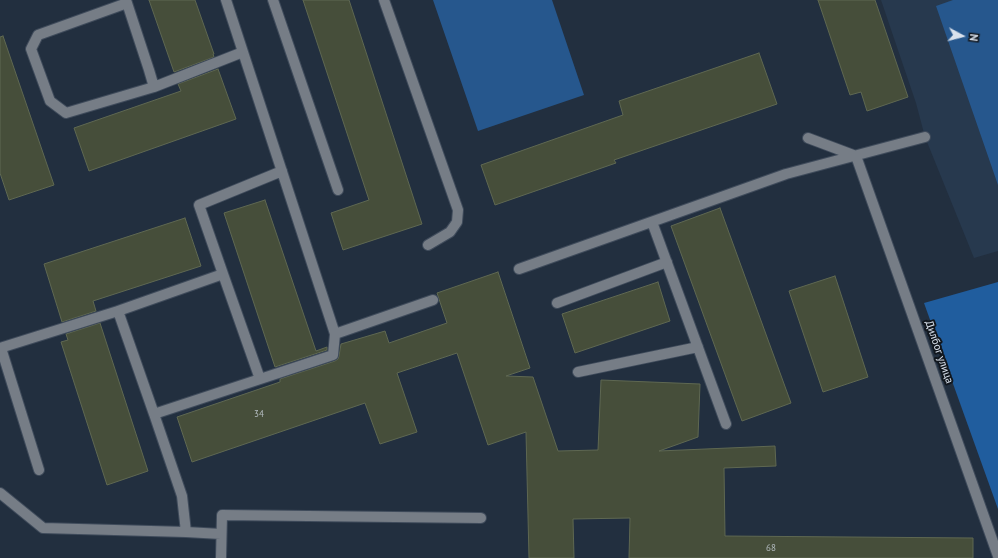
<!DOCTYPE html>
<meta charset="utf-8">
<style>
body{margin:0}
#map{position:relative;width:998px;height:558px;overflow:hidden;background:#222f3f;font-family:"PT Sans",sans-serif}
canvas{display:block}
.north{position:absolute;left:942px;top:16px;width:40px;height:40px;-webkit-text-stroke:3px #11171e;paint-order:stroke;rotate:97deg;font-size:11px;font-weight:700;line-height:16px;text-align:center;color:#d9e1ec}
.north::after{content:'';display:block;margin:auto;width:14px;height:18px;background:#d9e1ec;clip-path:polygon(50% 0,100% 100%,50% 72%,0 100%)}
</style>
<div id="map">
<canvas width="998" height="558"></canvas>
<div class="north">N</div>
</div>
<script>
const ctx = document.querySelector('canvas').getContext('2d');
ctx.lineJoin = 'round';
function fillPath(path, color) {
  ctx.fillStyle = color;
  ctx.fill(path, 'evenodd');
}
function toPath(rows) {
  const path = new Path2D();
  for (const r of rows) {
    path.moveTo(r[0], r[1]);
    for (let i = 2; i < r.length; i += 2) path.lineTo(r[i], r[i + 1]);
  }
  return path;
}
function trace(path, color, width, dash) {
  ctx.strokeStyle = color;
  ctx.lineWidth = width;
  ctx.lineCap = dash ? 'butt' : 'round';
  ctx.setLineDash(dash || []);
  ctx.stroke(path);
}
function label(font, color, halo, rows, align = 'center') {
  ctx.font = font + ' "PT Sans",sans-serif';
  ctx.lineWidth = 4;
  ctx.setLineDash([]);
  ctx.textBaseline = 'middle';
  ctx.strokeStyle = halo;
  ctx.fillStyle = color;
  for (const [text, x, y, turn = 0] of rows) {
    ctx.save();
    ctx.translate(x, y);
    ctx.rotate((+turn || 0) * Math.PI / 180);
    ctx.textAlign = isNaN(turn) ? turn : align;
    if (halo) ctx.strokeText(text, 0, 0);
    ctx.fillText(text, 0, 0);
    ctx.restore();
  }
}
fillPath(toPath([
 [881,0,998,0,998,251,974,258,925,137,916,103]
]), '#27394e');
fillPath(toPath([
 [433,0,552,0,584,95,478,131],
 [953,0,998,0,998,185,936,6]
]), '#26578d');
fillPath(toPath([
 [998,282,998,509,924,303]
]), '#205d9e');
const building = toPath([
 [149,0,195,0,214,54,213,54,214,57,174,72,149,0],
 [303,0,349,0,422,224,343,250,331,213,369,200,303,0],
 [818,0,875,0,908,97,867,111,861,92,850,95,818,0],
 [3,36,54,185,9,200,0,173,0,37,3,36],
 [759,53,777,104,614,160,616,163,495,205,481,165,623,115,619,101,759,53],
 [218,69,236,119,89,171,74,128,181,91,178,84,218,69],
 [265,200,316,351,327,347,327,350,275,367,224,213,265,200],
 [720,208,791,403,742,421,671,226,720,208],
 [185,218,201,266,93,301,96,311,62,322,44,264,185,218],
 [498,272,530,368,506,376,533,377,558,451,598,450,601,380,700,384,698,437,659,451,775,446,776,466,724,468,725,536,973,538,973,558,629,558,630,518,573,519,574,558,529,558,526,432,488,445,457,353,397,373,417,432,380,444,365,403,192,462,177,417,280,382,280,379,335,361,338,359,339,356,341,344,385,331,389,343,447,323,437,293,498,272],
 [835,276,868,377,823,392,789,291,835,276],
 [658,282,670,321,575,353,562,314,658,282],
 [100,323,148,471,107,485,61,342,68,340,66,334,100,323]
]);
fillPath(building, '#464e3a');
trace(building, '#5f6852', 1);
const minor = toPath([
 [126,0,127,3,149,70,154,87,66,113,50,101,31,49,38,35,127,3],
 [226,0,335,334,433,300],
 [273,0,338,190],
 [384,0,458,210,457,222,450,232,428,245],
 [154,87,243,52],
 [808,138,856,156],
 [856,156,998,556],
 [652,222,726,424],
 [519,269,786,174,925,137],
 [223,274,199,205,282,171],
 [557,303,667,262],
 [0,348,118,311],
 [1,348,39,470],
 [578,372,698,347],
 [154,414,118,311,223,274,260,379],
 [0,493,43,528,186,532,221,534],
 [186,532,182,496,154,414,333,355,335,334],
 [221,558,222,515,481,518]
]);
trace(minor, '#3f4b5b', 12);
trace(minor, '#767d86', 10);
label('9px', '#b4bcc0', null, [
 ["34",259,414],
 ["68",771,548]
]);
label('11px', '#d9e1ec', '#11171e', [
 ["Дилбог улица",939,352,71]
]);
</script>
